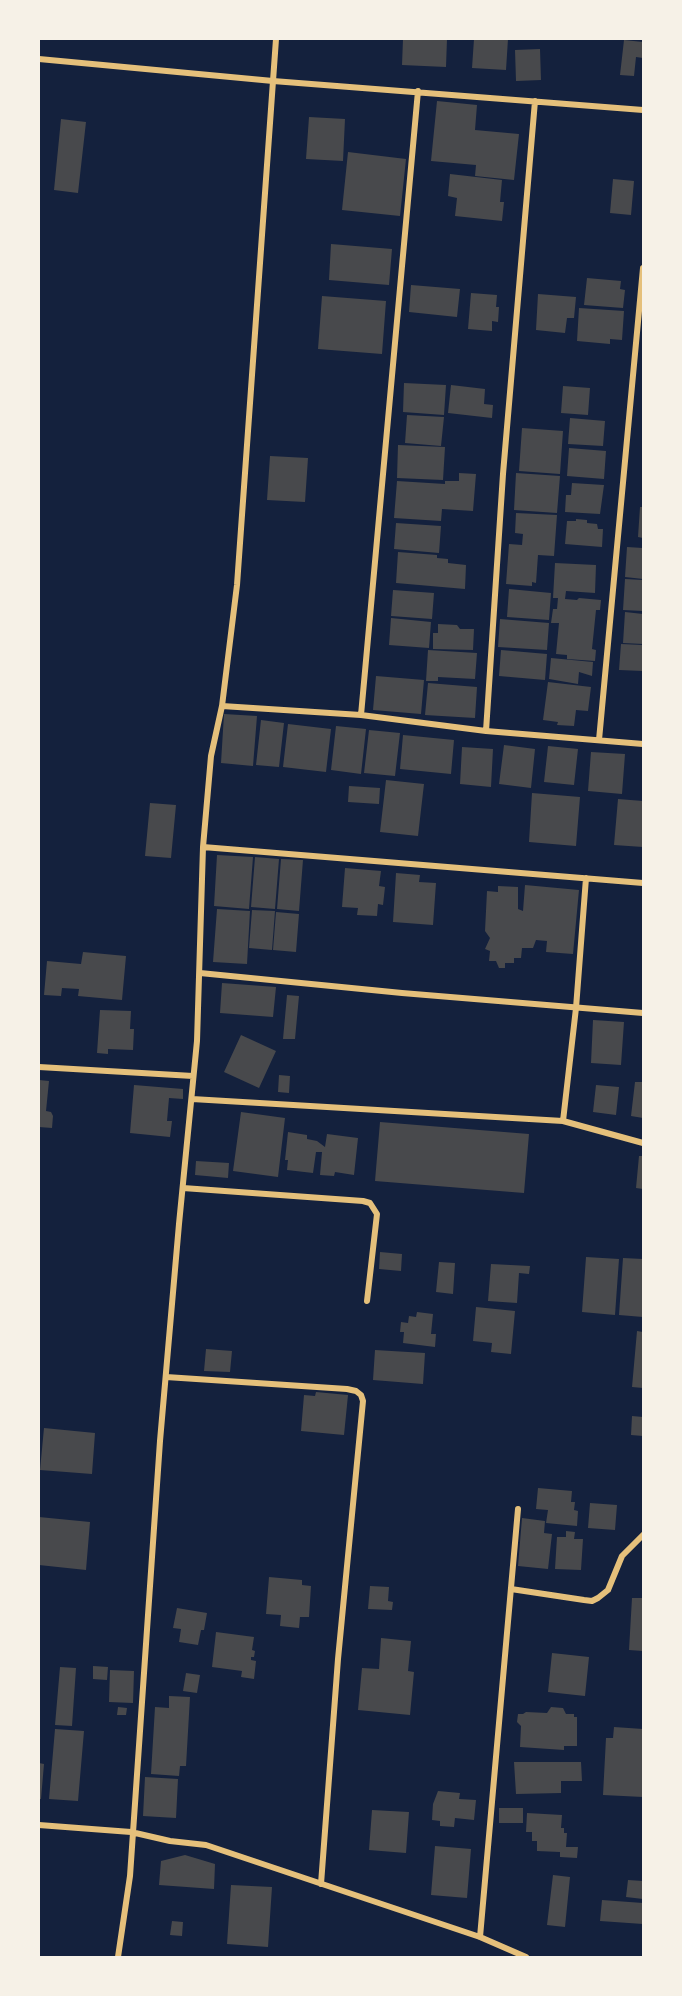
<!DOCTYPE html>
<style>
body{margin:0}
#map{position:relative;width:682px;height:1996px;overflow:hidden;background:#14213d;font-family:"PT Sans",sans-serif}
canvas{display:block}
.frame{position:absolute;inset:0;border:40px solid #f6f1e7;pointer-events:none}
</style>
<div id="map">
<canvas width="682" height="1996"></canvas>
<div class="frame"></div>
</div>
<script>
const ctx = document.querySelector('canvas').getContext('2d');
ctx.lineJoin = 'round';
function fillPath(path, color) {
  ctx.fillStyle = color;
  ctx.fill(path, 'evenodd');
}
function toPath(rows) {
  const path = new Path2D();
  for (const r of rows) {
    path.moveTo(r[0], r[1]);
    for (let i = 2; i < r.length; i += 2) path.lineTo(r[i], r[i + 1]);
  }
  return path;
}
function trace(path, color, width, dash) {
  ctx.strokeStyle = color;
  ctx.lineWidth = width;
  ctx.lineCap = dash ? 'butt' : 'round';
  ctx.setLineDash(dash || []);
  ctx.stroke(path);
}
fillPath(toPath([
 [403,39,447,39,446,67,402,65],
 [474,39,508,39,506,70,472,68],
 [624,40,643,42,643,58,636,57,634,76,620,75],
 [540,49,541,80,516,81,515,50],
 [437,101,477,105,475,130,519,134,514,180,475,176,476,165,431,161],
 [309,117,345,119,343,161,306,159],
 [61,119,86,122,78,193,54,190],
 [348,152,406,159,400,216,342,210],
 [450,174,502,180,500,202,504,202,502,221,455,216,457,198,448,196],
 [613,179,634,181,631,215,610,213],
 [331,244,392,249,389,285,329,280],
 [587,278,621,281,620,289,625,290,623,308,584,305],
 [411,285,460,289,457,317,409,312],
 [471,293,497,295,496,307,499,307,498,322,492,321,492,331,468,329],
 [538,294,576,297,574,318,567,318,565,333,536,330],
 [322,296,386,301,382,354,318,349],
 [579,308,624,311,622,340,610,339,610,344,577,341],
 [404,383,446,385,444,415,403,412],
 [451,385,485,389,484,404,493,405,492,418,448,413],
 [563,386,590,388,588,415,561,413],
 [407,415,444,417,441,446,405,443],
 [570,418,605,421,603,446,568,444],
 [522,428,563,431,560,474,519,471],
 [398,445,445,447,443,480,397,478],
 [569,448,606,451,604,479,567,476],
 [270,456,308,458,305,502,267,500],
 [459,473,476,474,473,511,442,509,441,521,394,518,397,481,445,484,445,481,459,481],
 [516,473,560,476,557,513,514,510],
 [572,483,604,485,600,514,565,512,566,495,571,495],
 [640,507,643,507,643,538,638,537],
 [516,513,557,515,554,556,538,555,536,583,532,582,532,586,506,584,509,544,522,545,523,534,515,533],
 [576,519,587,520,587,523,597,524,598,529,603,529,602,547,565,544,567,521,576,521],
 [396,523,441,526,439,553,394,549],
 [627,547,643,548,643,579,625,577],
 [398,552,437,555,437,558,448,559,448,563,466,565,465,589,396,583],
 [555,563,596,565,595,593,566,591,565,599,577,600,579,598,601,600,600,610,596,610,592,649,596,650,595,661,567,659,567,655,556,654,559,623,551,623,553,609,557,609,558,598,553,598],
 [625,579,643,580,643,611,623,610],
 [509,589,551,593,549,620,507,617],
 [393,590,434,593,432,619,391,616],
 [625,612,643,614,643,644,623,643],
 [391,618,431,622,429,648,389,645],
 [500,619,549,623,547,650,498,647],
 [438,624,457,625,460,629,474,629,473,650,433,649,433,633,438,633],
 [621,644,643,645,643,671,619,670],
 [428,650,477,653,475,679,438,677,438,681,426,681],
 [501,650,547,654,545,680,499,676],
 [551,658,593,662,592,676,579,672,578,684,549,679],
 [376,676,424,680,421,714,373,710],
 [548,682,591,687,588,711,576,710,574,726,557,725,558,722,543,720],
 [428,683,477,687,475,718,425,715],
 [224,714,257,716,253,766,221,763],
 [261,720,284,723,279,767,256,765],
 [288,724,331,729,326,772,283,767],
 [336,726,366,729,361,774,331,770],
 [369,730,400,733,395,776,364,773],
 [403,735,454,740,451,774,400,769],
 [504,745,535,749,531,788,499,784],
 [548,746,578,749,574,785,544,782],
 [462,747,493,749,491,787,460,784],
 [591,752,625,754,622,794,588,791],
 [386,780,424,784,418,836,380,832],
 [349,786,380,788,379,804,348,802],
 [532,793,580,797,576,846,529,842],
 [618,799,643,801,643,847,614,845],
 [150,803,176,805,171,858,145,856],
 [217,855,253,857,249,909,214,906],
 [255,857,279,859,275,909,251,907],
 [281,859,303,860,299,911,277,909],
 [345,868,381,871,379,886,385,887,383,905,378,904,377,916,357,915,358,908,342,907],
 [396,873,420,875,419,882,436,883,433,925,393,922],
 [525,885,579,890,573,954,546,952,547,941,536,940,533,948,522,948,521,958,514,958,514,963,505,963,505,968,499,968,496,961,489,961,490,951,485,949,490,938,485,931,487,891,498,892,498,886,518,887,518,909,523,911],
 [217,909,250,911,247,964,213,962],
 [252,910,275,911,272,950,249,948],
 [276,912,299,914,296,952,273,950],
 [83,952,126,956,122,1000,78,996,79,989,62,988,61,996,44,995,47,961,81,964],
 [222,983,276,987,273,1017,220,1013],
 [287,995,299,996,295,1039,283,1039],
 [100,1010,131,1011,130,1029,134,1029,133,1050,108,1049,108,1054,97,1053],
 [593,1020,624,1022,621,1065,591,1063],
 [241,1035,276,1051,259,1088,224,1072],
 [279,1075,290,1076,289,1093,278,1092],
 [39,1080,49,1081,46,1111,51,1112,53,1116,52,1128,39,1127],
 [635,1082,643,1082,643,1118,631,1116],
 [134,1085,183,1089,183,1099,169,1098,167,1121,172,1121,170,1137,130,1133],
 [596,1085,619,1087,616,1115,593,1112],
 [241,1112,285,1118,278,1177,233,1171],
 [380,1122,529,1134,524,1193,375,1181],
 [288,1132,307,1135,307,1139,317,1141,325,1147,327,1134,358,1138,354,1175,335,1172,334,1176,320,1175,322,1152,316,1152,313,1173,287,1170,288,1160,285,1160],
 [639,1156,643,1156,643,1189,636,1188],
 [196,1161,229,1163,228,1178,195,1175],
 [380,1252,402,1254,401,1271,379,1269],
 [586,1257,619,1259,615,1315,582,1312],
 [623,1258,643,1259,643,1317,619,1315],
 [439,1262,455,1263,453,1294,436,1292],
 [491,1264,530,1266,529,1274,519,1273,517,1303,488,1301],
 [476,1307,515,1311,511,1354,491,1352,492,1343,473,1341],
 [417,1312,433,1314,431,1334,436,1334,435,1347,403,1343,404,1332,400,1332,401,1322,408,1323,409,1316,416,1317],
 [637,1331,643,1332,643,1388,632,1387],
 [206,1349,232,1351,230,1372,204,1371],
 [375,1350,425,1353,423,1384,373,1380],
 [316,1392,348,1395,344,1435,301,1431,304,1395,315,1396],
 [632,1416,643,1417,643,1436,631,1435],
 [44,1428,95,1433,92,1474,40,1470],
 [538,1488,572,1491,571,1502,575,1502,574,1510,578,1511,577,1526,546,1523,548,1510,536,1509],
 [590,1503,617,1505,615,1530,588,1528],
 [39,1517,90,1522,86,1570,39,1565],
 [522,1518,545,1521,544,1533,552,1534,548,1569,518,1566],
 [566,1531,575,1532,574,1539,583,1539,581,1570,555,1569,557,1537,566,1537],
 [269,1577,302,1580,302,1585,311,1586,309,1617,300,1617,299,1628,280,1626,281,1615,266,1614],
 [370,1586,389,1587,388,1601,393,1602,392,1610,368,1609],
 [632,1598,643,1598,643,1651,629,1650],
 [177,1608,207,1613,204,1630,201,1630,198,1645,179,1642,181,1629,173,1628],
 [216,1632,254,1637,252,1650,255,1651,254,1657,251,1657,251,1660,256,1661,254,1679,241,1677,242,1671,212,1667],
 [381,1638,411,1641,408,1671,414,1672,410,1715,358,1710,362,1668,379,1669],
 [552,1653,589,1657,585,1696,548,1692],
 [93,1666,108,1667,107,1680,93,1679],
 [60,1667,76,1668,72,1726,55,1725],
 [110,1670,134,1671,133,1703,109,1702],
 [186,1673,200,1675,197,1693,183,1691],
 [169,1696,190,1697,186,1766,180,1766,179,1776,151,1774,155,1707,169,1708],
 [118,1707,127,1708,126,1715,117,1715],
 [551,1707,563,1708,566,1714,574,1714,574,1717,577,1717,577,1746,564,1746,564,1750,520,1747,521,1726,517,1722,518,1714,523,1714,526,1712,547,1713],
 [614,1727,643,1729,643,1797,603,1795,606,1738,613,1738],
 [55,1729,84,1731,78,1801,49,1799],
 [514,1762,581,1762,582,1781,561,1781,561,1793,516,1794],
 [39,1763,44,1764,41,1799,39,1799],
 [145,1777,178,1779,176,1818,143,1816],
 [438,1791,460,1793,459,1799,476,1800,474,1820,455,1818,454,1827,440,1826,440,1821,432,1820,433,1804],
 [499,1808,523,1808,523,1823,499,1823],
 [372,1810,409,1812,406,1853,369,1850],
 [527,1813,562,1815,561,1828,564,1828,564,1833,567,1833,566,1847,578,1847,577,1858,560,1857,560,1852,537,1851,537,1841,532,1841,532,1832,526,1832],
 [435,1846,471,1849,467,1898,431,1895],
 [185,1855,215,1864,214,1889,159,1885,161,1861],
 [553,1875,570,1877,565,1927,547,1925],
 [628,1880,643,1881,643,1899,626,1897],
 [231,1885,272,1887,268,1947,227,1944],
 [602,1900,643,1903,643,1924,600,1921],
 [172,1921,183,1922,182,1936,170,1935]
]), '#48494c');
trace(toPath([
 [39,59,273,81,643,110],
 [222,706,361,715,486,731,643,744],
 [361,715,418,91],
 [486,731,503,474,535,101],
 [599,740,643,268],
 [203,847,643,883],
 [200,973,402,993,643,1013],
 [39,1067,193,1076],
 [192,1099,563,1121,643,1143],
 [563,1121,576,1008,586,878],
 [183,1188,363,1201,370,1203,377,1214,367,1301],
 [166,1377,347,1389,356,1391,361,1395,363,1401,338,1659,321,1884],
 [511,1589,584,1600,592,1601,598,1598,608,1590,622,1556,643,1535],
 [39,1825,131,1832,170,1841,206,1845,480,1937,526,1957],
 [480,1937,518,1509],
 [118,1957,130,1876,160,1441,179,1224,197,1041,203,847,211,756,222,706,237,585,276,39]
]), '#e5c07b', 6);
</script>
